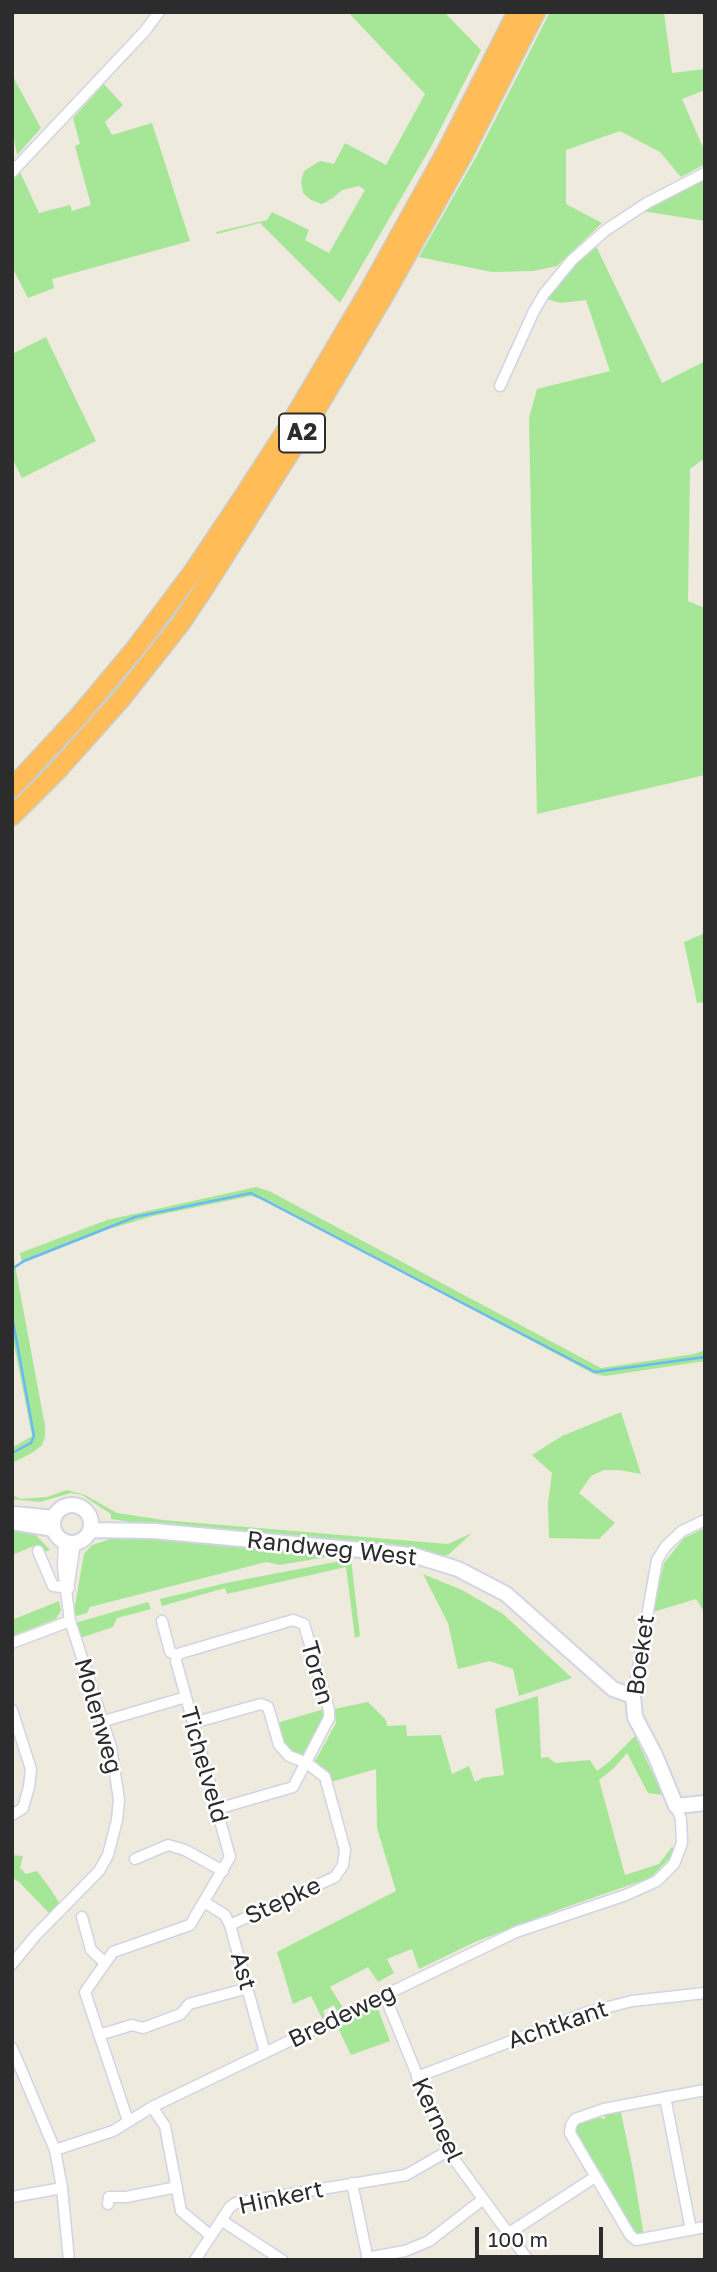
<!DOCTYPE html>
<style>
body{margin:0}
#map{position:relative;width:717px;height:2272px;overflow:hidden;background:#eeeadd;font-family:"Golos Text",sans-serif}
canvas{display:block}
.frame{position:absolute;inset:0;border:14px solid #2c2c2c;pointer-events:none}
.scale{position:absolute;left:475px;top:2227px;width:128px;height:32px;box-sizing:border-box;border:4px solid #2c2c2c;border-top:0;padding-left:9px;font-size:21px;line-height:24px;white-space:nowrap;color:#2c2c2c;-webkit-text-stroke:5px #fff;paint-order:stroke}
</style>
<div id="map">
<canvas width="717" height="2272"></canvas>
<div class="frame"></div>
<div class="scale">100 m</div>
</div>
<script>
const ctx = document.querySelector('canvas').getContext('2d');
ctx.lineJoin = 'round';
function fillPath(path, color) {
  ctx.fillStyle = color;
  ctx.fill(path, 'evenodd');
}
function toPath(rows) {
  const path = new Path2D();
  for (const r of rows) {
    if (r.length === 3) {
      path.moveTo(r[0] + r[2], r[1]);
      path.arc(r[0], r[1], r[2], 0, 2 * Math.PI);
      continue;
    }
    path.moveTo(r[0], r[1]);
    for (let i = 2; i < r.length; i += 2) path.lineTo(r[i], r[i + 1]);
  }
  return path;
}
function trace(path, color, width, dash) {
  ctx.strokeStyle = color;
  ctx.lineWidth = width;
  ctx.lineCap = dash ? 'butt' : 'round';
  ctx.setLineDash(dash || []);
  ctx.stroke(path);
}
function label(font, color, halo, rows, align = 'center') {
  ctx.font = font + ' "Golos Text",sans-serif';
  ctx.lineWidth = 5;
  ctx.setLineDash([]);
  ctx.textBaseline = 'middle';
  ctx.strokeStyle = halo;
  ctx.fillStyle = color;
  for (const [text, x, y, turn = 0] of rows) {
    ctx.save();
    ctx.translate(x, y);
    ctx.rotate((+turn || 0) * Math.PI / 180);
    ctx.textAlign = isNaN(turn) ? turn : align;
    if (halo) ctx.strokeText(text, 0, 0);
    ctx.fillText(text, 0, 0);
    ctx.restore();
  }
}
fillPath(toPath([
 [348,12,444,12,481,50,432,145,340,303,260,223,217,234,216,232,267,220,272,212,309,230,305,240,329,253,365,190,359,186,342,190,333,198,322,204,311,200,303,193,301,181,304,171,320,161,334,164,345,143,386,165,425,94],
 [550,12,664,12,672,73,705,69,705,90,682,99,705,152,705,164,681,177,660,152,620,131,566,150,566,204,602,223,557,266,533,271,492,272,419,257,476,157],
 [12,75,41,128,17,155,12,127],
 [104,84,123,105,105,122,112,135,152,123,190,241,52,279,54,288,28,298,12,267,12,181,20,172,39,213,70,205,72,211,91,205,75,146,80,144,73,118],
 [705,177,705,221,642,211,648,208],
 [595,244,662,383,705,361,705,458,690,469,688,601,705,608,705,775,537,814,529,418,537,389,610,371,586,300,561,303,546,299,573,264],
 [46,337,96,441,22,478,12,458,12,354],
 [235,529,186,603,109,705,12,806,12,795,229,531],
 [705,933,705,1002,697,1003,684,942],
 [256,1187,269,1191,601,1368,694,1354,705,1350,705,1361,605,1376,594,1374,272,1203,251,1196,153,1216,109,1229,22,1263,20,1253,107,1220],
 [14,1260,45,1426,45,1437,42,1445,32,1453,12,1463,12,1448,32,1436,12,1334],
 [621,1412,641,1474,620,1470,604,1470,591,1476,579,1493,615,1523,599,1539,549,1538,548,1503,552,1473,532,1455,562,1436],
 [67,1490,85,1495,117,1513,163,1520,448,1544,472,1533,448,1555,443,1556,399,1547,143,1524,111,1519,111,1514,91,1501,82,1495,71,1493,40,1502,12,1499,12,1495,21,1499,47,1497],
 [12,1525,31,1530,50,1550,42,1553,34,1546,12,1555],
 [705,1528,705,1613,696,1599,653,1612,664,1563,684,1538],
 [109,1534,349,1553,280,1565,266,1562,90,1607,87,1613,73,1617,84,1554,92,1545,108,1540],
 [351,1559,360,1636,355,1638,346,1567,227,1594,225,1588,162,1606,160,1599,226,1583],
 [423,1574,462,1590,503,1614,572,1678,519,1696,513,1669,490,1661,458,1669,448,1623],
 [59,1601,61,1610,56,1619,12,1636,12,1620],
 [148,1602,151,1609,117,1618,113,1627,80,1638,75,1623],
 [538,1696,541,1758,548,1757,555,1763,590,1760,597,1771,609,1762,635,1736,663,1795,648,1793,627,1753,614,1768,599,1780,625,1875,659,1864,672,1847,676,1849,671,1857,650,1878,558,1910,475,1942,419,1969,412,1949,387,1959,394,1973,378,1982,368,1967,330,1987,343,2008,337,2011,334,2005,323,2011,325,2017,322,2018,311,1996,293,2004,277,1952,396,1891,377,1828,376,1769,331,1782,313,1765,336,1723,334,1709,368,1702,386,1720,387,1726,406,1725,407,1736,441,1735,452,1774,469,1766,475,1782,482,1778,504,1775,495,1709],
 [324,1709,326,1716,304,1760,284,1750,277,1723],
 [12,1855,23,1856,20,1868,26,1874,37,1871,49,1887,60,1904,50,1914,19,1882,12,1878],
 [377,2006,390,2041,351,2055,337,2026],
 [620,2108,633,2170,644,2236,634,2235,604,2184,603,2174,597,2172,573,2130,576,2122,595,2116,605,2119,604,2113]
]), '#a5e797');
trace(toPath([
 [12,1269,24,1261,135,1217,251,1193,595,1372,705,1357],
 [12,1316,34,1436,31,1443,12,1453]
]), '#6bb9f5', 2.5);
const street = toPath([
 [12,172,145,31,159,12],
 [500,386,533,313,544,294,572,260,606,230,647,203,705,173],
 [38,1551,53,1586,69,1588],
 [68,1589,75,1543],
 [162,1621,170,1652,177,1655],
 [12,1643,70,1621],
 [633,1696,657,1560,666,1546,682,1531,705,1520],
 [186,1697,176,1661,177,1655,181,1653,293,1620,304,1624,329,1710,329,1718,293,1787,217,1809],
 [12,1710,31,1769,29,1787,23,1808,12,1815],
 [104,1721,186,1697,230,1857,190,1925,113,1952,85,1992,128,2121],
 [193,1723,261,1704,268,1707,279,1745,289,1756,307,1763,325,1777,345,1850,343,1865,335,1877,230,1925],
 [135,1859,168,1845,185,1850,223,1871],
 [204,1902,225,1915,230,1925,265,2053],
 [82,1917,91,1950,104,1962],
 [12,1964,35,1936,99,1871,108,1855,117,1820,119,1800,111,1747,70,1621,63,1567,64,1541],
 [385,1996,448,2151,528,2260],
 [99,2035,132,2025,143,2028,181,2014,189,2004,248,1988],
 [12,2048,55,2150,62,2188,69,2260],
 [417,2077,585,2013,632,2001,705,1993],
 [705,2090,604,2109,575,2119,571,2125,570,2133,630,2235,636,2240,705,2227],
 [665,2097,691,2230],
 [152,2107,165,2126,181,2211,210,2235],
 [55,2150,113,2131,152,2107,516,1932,626,1895,657,1881,674,1864,682,1843,681,1819,676,1806],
 [352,2183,368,2260],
 [12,2197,62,2188],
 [108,2204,109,2197,126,2197,177,2187],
 [221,2220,282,2260],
 [509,2233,595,2177],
 [367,2258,405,2251,429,2241,482,2200],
 [195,2260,230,2207,236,2203,406,2175,448,2151]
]);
const secondary = toPath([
 [72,1524,19],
 [13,1514,54,1518],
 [12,1522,54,1529],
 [91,1530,154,1531,383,1552,416,1556,458,1569,506,1594,613,1689,633,1696,635,1717,655,1755,676,1806,705,1803]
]);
const highway = toPath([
 [12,788,78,717,134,650,192,573,241,500,287,429,367,294,447,150,517,12],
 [12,816,57,771,122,698,181,623,207,584,300,437,381,301,464,153,536,12]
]);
trace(street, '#d2d3e5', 13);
trace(secondary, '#d2d3e5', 18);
trace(highway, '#ccc', 21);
trace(street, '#fff', 10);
trace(secondary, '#fff', 14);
trace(highway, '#ffbc57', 18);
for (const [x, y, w] of [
 [302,433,46]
]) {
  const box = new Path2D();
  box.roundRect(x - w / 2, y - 19.5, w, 39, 5);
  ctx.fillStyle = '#fff';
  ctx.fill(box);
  trace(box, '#2c2c2c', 2);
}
label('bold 23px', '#2c2c2c', null, [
 ["A2",302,433]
]);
label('24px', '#2c2c2c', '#fff', [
 ["Randweg West",332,1549,6],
 ["Boeket",641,1655,-82],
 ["Toren",317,1673,74],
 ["Molenweg",98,1716,74],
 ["Tichelveld",204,1765,74],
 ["Stepke",283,1901,-25],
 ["Ast",243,1971,74],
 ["Bredeweg",342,2016,-26],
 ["Achtkant",558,2025,-19],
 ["Kerneel",437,2120,65],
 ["Hinkert",281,2198,-12]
]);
</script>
